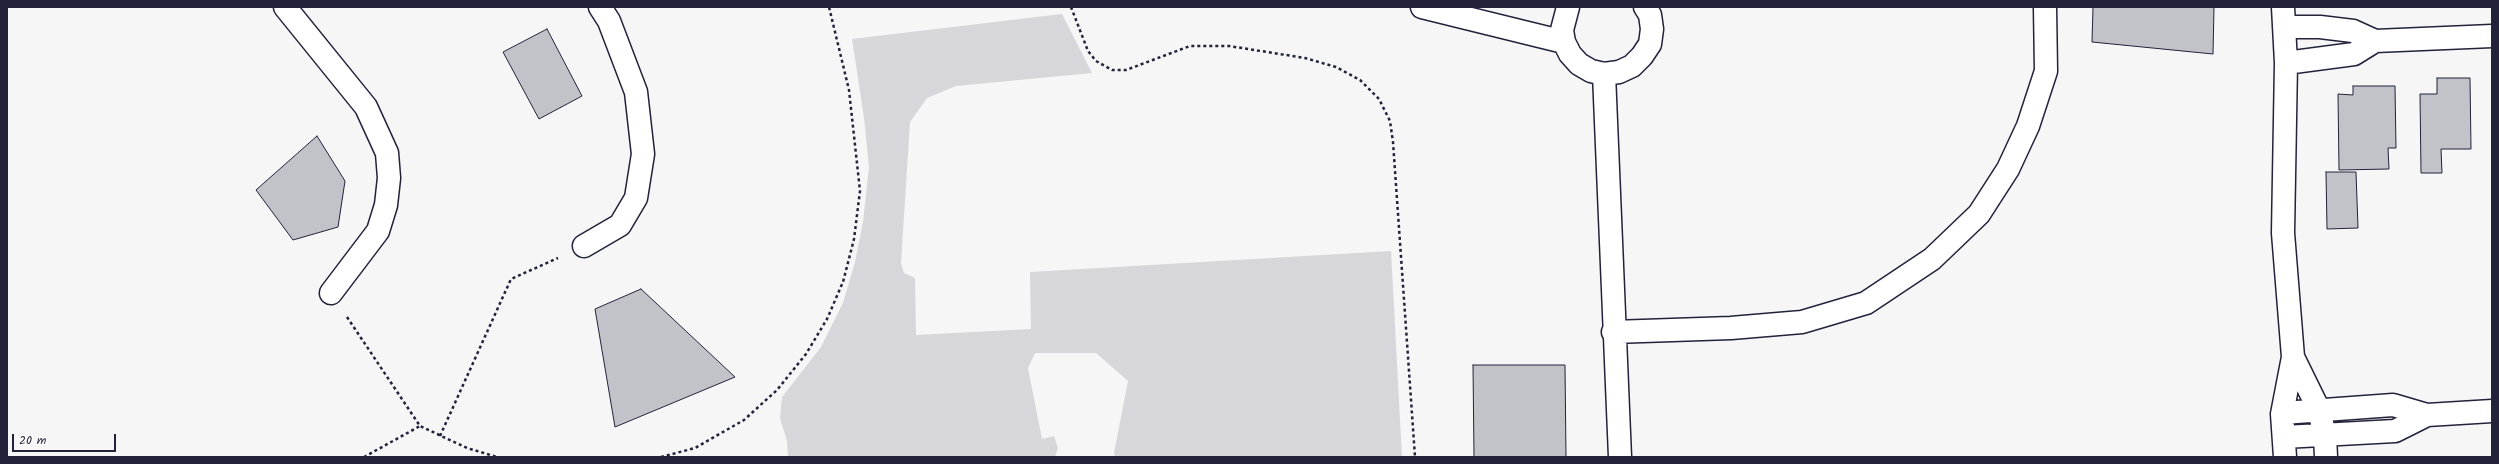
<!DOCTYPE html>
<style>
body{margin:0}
#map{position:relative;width:2499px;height:464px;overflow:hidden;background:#f6f6f7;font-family:Kalam,sans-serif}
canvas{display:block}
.frame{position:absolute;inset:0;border:8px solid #22223b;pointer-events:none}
.scale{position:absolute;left:12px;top:434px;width:104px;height:18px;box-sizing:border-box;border:2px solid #22223b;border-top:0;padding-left:5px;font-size:12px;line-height:14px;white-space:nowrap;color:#22223b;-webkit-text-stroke:3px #fff;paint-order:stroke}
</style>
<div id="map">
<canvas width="2499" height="464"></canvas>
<div class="frame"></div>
<div class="scale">20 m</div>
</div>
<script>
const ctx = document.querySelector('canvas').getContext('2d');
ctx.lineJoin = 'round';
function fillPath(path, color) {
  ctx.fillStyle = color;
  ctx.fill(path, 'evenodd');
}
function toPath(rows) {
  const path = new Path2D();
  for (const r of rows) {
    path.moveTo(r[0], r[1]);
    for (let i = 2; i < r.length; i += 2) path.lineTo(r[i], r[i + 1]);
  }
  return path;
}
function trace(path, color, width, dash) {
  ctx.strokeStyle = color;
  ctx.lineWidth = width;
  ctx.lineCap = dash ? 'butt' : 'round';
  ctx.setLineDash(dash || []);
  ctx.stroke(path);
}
fillPath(toPath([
 [1062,14,1092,73,956,86,927,98,910,122,901,263,904,273,915,278,916,335,1031,329,1030,272,1391,251,1402,457,1115,457,1114,453,1128,381,1096,353,1035,353,1028,368,1042,439,1054,436,1058,448,1055,457,788,457,787,441,780,418,782,397,821,347,843,303,855,262,863,222,869,167,864,118,852,39]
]), '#d7d7db');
const building = toPath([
 [2093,7,2214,7,2213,54,2092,42,2093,7],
 [547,29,582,96,539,119,503,52,547,29],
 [2437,78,2470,78,2471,149,2441,149,2442,173,2421,173,2420,94,2437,94,2437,78],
 [2353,86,2395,86,2396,148,2388,148,2389,169,2339,170,2338,94,2353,95,2353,86],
 [317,136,345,181,338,227,293,240,256,190,317,136],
 [2326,172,2356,172,2358,228,2327,229,2326,172],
 [641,289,735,377,615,427,595,309,641,289],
 [1473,365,1565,365,1566,457,1474,457,1473,365]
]);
fillPath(building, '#c2c2c9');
trace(building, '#22223b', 1);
const minor = toPath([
 [285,7,366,107,387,153,389,178,386,205,378,231,331,293],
 [1422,7,1564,42],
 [1568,7,1562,30,1564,42,1570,54,1579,64,1591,71,1604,74,1619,72,1632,66,1642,56,1650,44,1652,29,1650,15,1645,7],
 [2283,7,2286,63,2283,233,2293,357,2282,414,2285,457],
 [2284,27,2320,27,2353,31,2375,41,2492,36],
 [2286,63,2354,54,2375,41],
 [1604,74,1620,457],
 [584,246,620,225,636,198,643,154,636,92,609,21,600,7],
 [1613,332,1731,328,1802,322,1866,303,1932,259,1979,214,2008,169,2028,126,2046,71,2045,7],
 [2293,357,2319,410,2325,436,2326,457],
 [2283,413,2393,405,2427,415,2492,411],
 [2284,437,2395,431,2427,415]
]);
trace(minor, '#22223b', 25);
trace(toPath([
 [1071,7,1088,51,1096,61,1112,70,1126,70,1190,46,1229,46,1305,58,1336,67,1360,80,1379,99,1390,121,1393,142,1415,457],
 [347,317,420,426,467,448,497,457],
 [440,436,511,279,558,258],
 [364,457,420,426],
 [661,457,695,448,744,420,777,390,806,354,827,319,843,282,854,239,860,191,849,90,829,7]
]), '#22223b', 2.5, [3, 3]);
trace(minor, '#fff', 22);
</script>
